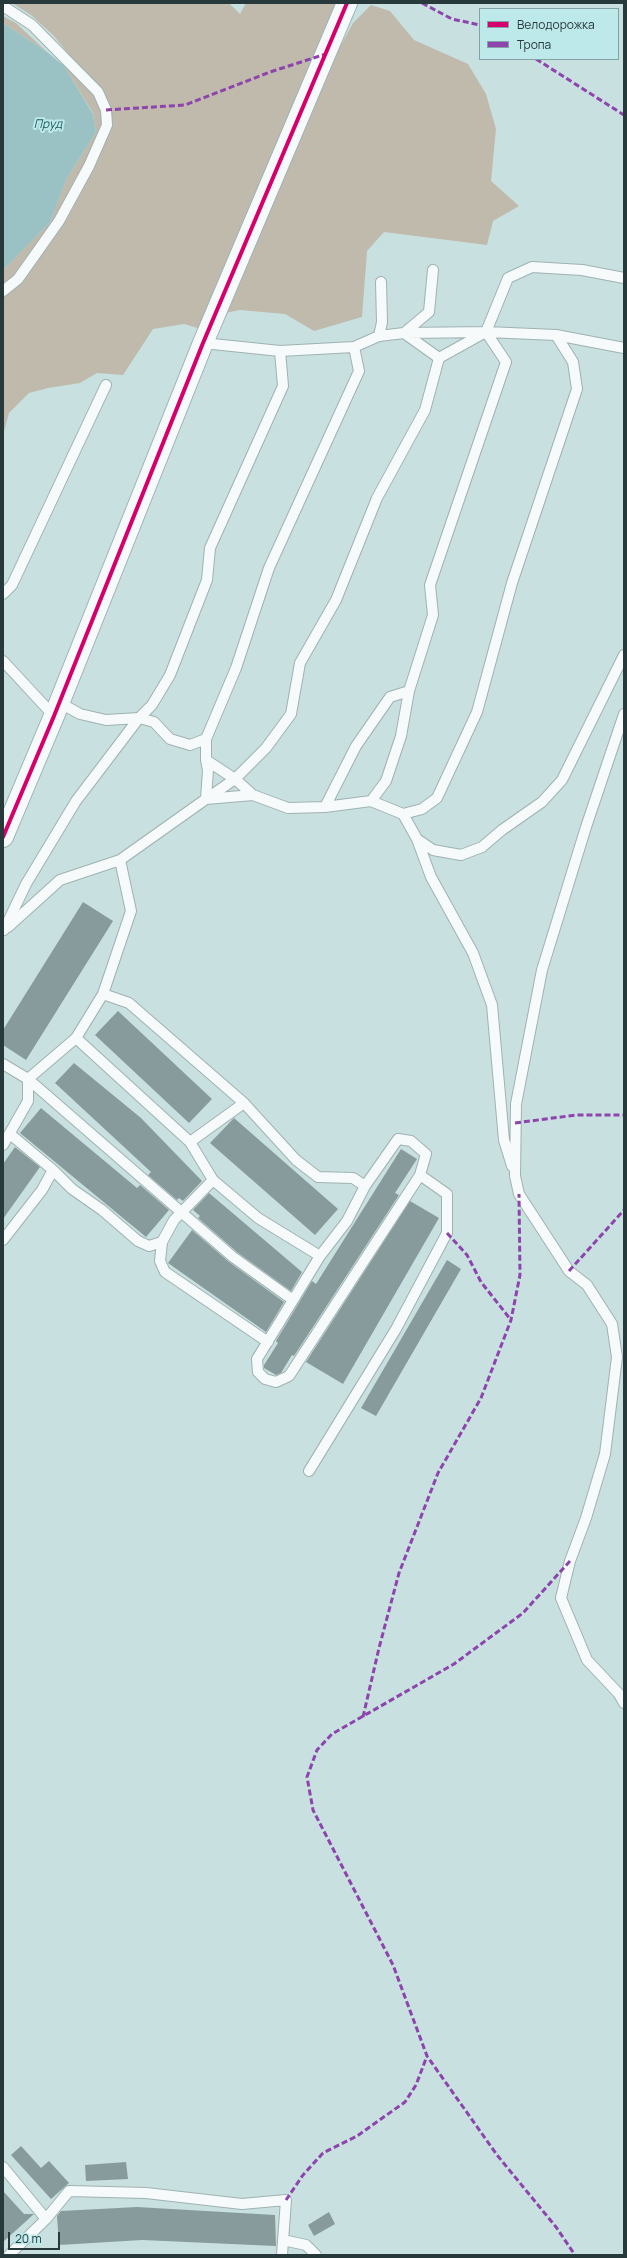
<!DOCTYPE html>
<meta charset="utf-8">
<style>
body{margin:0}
#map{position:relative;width:627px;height:2258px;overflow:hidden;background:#c8e0e0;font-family:Manrope,sans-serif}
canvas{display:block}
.frame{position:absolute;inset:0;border:4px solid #27393a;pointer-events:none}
.legend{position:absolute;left:479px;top:8px;width:140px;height:52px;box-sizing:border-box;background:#bee9eb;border:1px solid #82a3a4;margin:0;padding:5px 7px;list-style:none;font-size:12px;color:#27393a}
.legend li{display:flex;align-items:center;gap:8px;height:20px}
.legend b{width:20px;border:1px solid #82a3a4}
.scale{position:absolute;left:8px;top:2232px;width:52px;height:18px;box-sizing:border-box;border:2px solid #27393a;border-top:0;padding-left:5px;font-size:12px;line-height:14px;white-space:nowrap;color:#27393a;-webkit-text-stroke:3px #bee9eb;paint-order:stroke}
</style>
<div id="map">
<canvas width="627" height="2258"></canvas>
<div class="frame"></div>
<ul class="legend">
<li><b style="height:5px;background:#d6006c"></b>Велодорожка</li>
<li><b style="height:5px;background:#8e44ad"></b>Тропа</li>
</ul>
<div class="scale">20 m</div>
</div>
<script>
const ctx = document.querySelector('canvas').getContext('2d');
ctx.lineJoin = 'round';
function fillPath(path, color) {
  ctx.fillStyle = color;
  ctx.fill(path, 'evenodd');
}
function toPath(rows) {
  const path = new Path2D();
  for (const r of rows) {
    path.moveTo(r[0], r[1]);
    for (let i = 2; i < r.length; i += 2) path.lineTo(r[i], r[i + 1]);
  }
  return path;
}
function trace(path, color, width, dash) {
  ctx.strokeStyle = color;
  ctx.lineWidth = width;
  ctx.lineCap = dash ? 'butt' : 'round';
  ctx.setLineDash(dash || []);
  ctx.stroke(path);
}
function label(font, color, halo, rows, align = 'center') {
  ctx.font = font + ' Manrope,sans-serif';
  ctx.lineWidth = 4;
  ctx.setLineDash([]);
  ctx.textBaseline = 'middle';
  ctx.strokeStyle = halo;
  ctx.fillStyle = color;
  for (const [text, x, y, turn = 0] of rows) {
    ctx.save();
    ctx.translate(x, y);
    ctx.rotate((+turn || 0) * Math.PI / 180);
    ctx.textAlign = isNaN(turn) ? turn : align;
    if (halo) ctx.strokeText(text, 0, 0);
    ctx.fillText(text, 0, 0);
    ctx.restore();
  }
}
fillPath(toPath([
 [12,3,229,3,240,14,246,3,338,3,201,329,184,324,153,329,123,375,97,373,80,383,48,388,29,393,9,413,3,435,3,270,50,222,67,178,96,132,93,113,64,66,68,53,53,35,31,15],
 [371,5,390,11,414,40,468,64,486,94,496,129,491,181,519,206,493,221,487,245,384,232,367,251,362,317,314,331,285,314,240,310,225,313,335,56,353,23],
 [3,16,16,23,47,52,3,23]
]), '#bfbaac');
fillPath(toPath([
 [3,23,47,52,64,66,93,114,96,132,67,178,50,222,3,270]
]), '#9ac1c3');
fillPath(toPath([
 [83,902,113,921,26,1060,3,1045,3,1030],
 [118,1011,212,1099,189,1123,95,1035],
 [74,1063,141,1118,202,1181,183,1201,179,1198,177,1200,148,1175,151,1172,55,1083],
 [41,1108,137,1188,140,1185,169,1210,146,1237,20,1133],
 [234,1118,338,1209,315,1235,210,1143],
 [15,1147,40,1167,3,1219,3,1164],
 [401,1149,417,1159,395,1193,399,1195,294,1356,292,1355,281,1373,276,1375,264,1368,264,1365,278,1343,276,1341,312,1281,316,1284],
 [209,1193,302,1272,291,1291,237,1252,198,1218,200,1216,193,1210],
 [410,1201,439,1218,343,1384,306,1362],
 [192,1230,229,1262,284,1302,266,1332,168,1263],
 [447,1260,461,1269,376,1416,361,1408],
 [21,2146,41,2168,49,2161,69,2183,51,2199,11,2155],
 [126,2162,128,2179,86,2181,85,2165],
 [3,2191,24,2214,34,2214,3,2242],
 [137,2207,275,2215,276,2246,142,2240,59,2245,57,2216,61,2211],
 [329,2212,335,2224,314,2236,308,2225]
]), '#889b9c');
const lane = toPath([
 [3,6,32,25,98,92,106,110,107,125,89,166,59,221,18,279,3,291],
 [624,278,582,270,532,267,508,278,486,332,556,335,624,348],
 [379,336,382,322,381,282],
 [203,343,280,351,354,347,379,336,404,333,429,312,433,270],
 [3,594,12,585,106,385],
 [3,661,54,716],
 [60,703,80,714,106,720,139,718,154,722,170,739,190,745,206,739,206,760,235,779,253,795,288,808,325,807,371,801,403,814,422,809,437,798,477,712,512,583,577,389,573,362,556,335],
 [624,714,586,827,542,970,516,1104,515,1176,519,1194,569,1271,587,1285,612,1324,617,1357,605,1454,586,1518,570,1561,561,1598,587,1660,619,1694,624,1703],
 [206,739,236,668,269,568,359,371,354,347],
 [206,760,208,770,206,799,235,779,266,748,291,714,300,663,336,600,377,498,425,410,439,358,484,333],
 [371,801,386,781,401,736,409,691],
 [325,807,356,746,390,697,409,691,433,615,430,585,506,362,486,332,404,333,439,358],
 [403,814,417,839,433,850,461,855,482,847,502,830,542,802,562,780,624,655],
 [417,839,431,877,473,953,492,1005,504,1140,512,1166],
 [8,927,60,880,120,860,206,799,253,795],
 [4,930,26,884,76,801,139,718,152,705,170,675,207,580,210,548,283,386,280,351],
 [103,994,129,1003,244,1103,296,1160,318,1177,353,1178,365,1186],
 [76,1038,190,1142,213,1180],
 [3,1064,28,1079,233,1257,293,1300],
 [398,1139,411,1141,426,1154,420,1175,289,1376,276,1382,265,1379,258,1372,257,1359,320,1256,347,1221,365,1186,398,1139],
 [190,1142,244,1103],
 [3,1145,28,1101,28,1079,76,1038,103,994,131,911,120,860],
 [53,1170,72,1189,102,1210,138,1241,149,1246,162,1242],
 [3,1240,42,1190,53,1170,10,1134],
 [268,1342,165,1272,160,1261,162,1242,174,1220,213,1180,258,1218,320,1256],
 [309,1471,396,1329,447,1233,447,1194,420,1175],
 [3,2167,46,2219,9,2255],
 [46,2219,69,2191,146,2193,242,2204,286,2200,282,2255],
 [283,2240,306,2245,316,2255]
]);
const street = toPath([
 [3,837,54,716,203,343,347,3]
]);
trace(lane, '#9fb2b2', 12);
trace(street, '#9fb2b2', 22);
trace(lane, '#f7fafa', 10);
trace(street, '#f7fafa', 20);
trace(toPath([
 [422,3,452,19,480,25],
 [536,59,624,115],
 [106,110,185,105,270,72,326,54],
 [515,1123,576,1115,624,1115],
 [447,1233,467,1255,481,1282,511,1320],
 [569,1271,624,1210],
 [570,1561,523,1613,454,1664,332,1734,317,1750,307,1777,313,1810,393,1965,427,2056,497,2155,556,2227,575,2255],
 [363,1717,379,1648,399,1573,438,1473,481,1398,511,1320,520,1275,519,1194],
 [286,2200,303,2175,323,2153,357,2136,405,2102,416,2085,427,2056]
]), '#8e44ad', 3, [6, 3]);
trace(toPath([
 [3,837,54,716,203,343,347,3]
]), '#d6006c', 4);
label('italic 12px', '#1d5b5f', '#bee9eb', [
 ["Пруд",48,125]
]);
</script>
